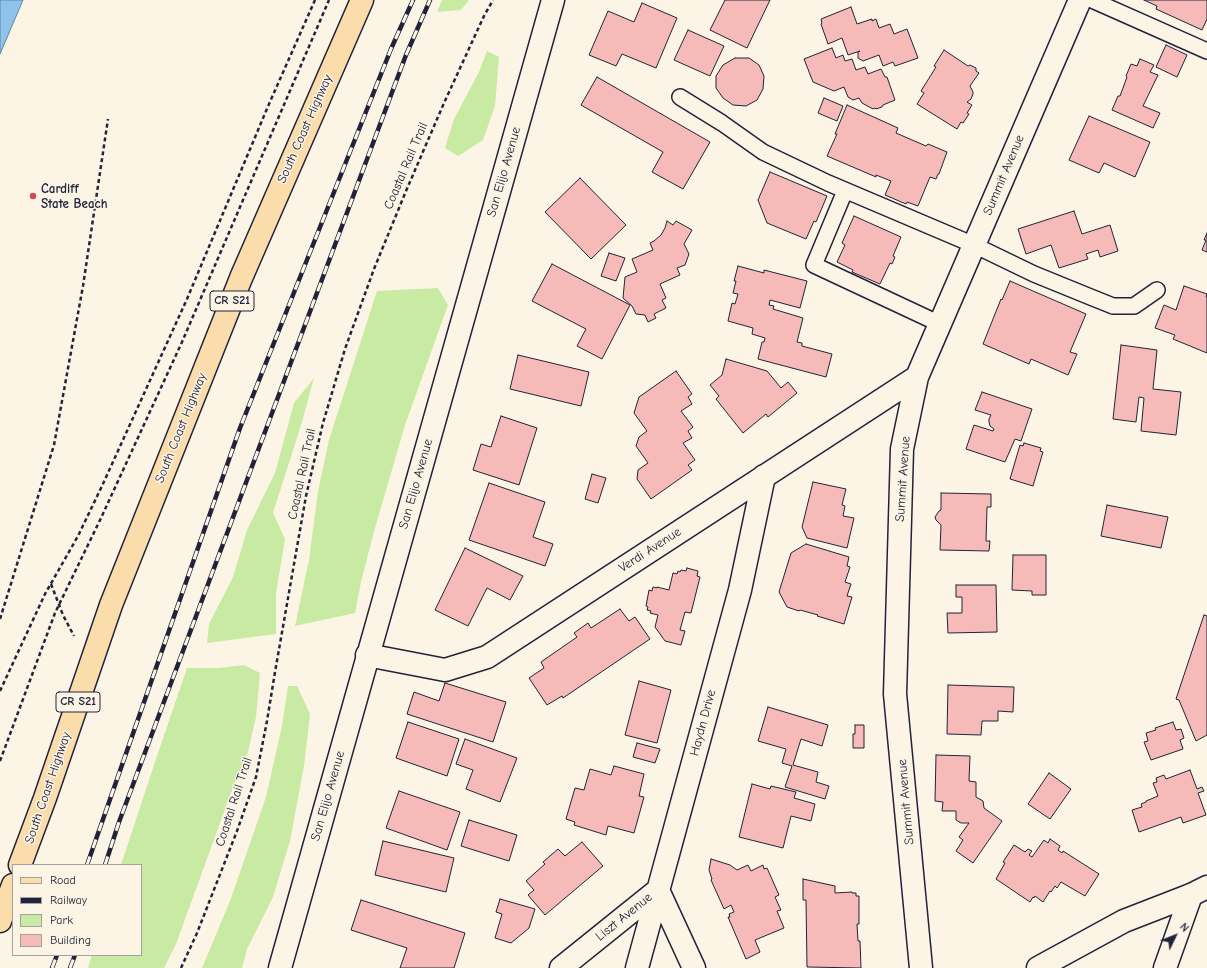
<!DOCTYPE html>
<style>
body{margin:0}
#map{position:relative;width:1207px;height:968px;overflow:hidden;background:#fcf5e5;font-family:"Comic Neue",sans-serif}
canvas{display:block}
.legend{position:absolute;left:12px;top:864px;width:130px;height:92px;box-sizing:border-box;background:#fcf5e5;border:1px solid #a5a1a1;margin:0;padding:5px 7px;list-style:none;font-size:12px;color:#22223b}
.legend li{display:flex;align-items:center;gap:8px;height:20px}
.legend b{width:20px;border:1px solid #a5a1a1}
.north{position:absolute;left:1155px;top:916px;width:40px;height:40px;-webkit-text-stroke:3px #fcf5e5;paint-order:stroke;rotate:47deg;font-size:11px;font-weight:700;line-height:16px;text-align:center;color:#22223b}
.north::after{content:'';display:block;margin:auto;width:14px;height:18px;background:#22223b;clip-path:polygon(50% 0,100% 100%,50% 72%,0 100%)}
</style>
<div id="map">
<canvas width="1207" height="968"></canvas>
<ul class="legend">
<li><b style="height:5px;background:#fbddab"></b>Road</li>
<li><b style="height:5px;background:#22223b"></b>Railway</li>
<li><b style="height:11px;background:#c8eaa3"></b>Park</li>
<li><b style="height:11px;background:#f6bab8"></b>Building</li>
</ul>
<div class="north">N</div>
</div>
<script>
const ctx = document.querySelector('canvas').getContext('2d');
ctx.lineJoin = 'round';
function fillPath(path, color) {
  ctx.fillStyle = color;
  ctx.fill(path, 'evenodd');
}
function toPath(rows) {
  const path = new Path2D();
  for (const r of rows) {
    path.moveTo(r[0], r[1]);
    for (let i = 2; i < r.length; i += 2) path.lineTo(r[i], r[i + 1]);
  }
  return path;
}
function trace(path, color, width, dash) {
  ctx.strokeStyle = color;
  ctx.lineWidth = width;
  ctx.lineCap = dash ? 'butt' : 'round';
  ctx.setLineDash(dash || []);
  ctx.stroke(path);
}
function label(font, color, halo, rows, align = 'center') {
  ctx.font = font + ' "Comic Neue",sans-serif';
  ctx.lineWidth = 3;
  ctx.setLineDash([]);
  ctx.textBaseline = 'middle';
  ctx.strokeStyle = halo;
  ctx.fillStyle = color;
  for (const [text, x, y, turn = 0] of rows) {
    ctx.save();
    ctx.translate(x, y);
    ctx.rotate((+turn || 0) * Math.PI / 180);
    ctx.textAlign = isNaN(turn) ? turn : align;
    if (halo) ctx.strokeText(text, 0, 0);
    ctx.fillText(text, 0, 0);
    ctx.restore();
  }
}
fillPath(toPath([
 [442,0,469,0,461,10,437,12],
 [487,51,499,57,495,106,483,140,458,156,445,148,454,119,479,72],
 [438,288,448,305,405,425,373,535,361,582,355,613,295,626,309,560,318,491,329,440,377,291],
 [314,378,302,422,273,513,285,539,276,593,276,634,207,643,209,624,233,577,247,530,275,473,294,403],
 [244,665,260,673,256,717,247,756,236,779,176,944,164,968,88,968,92,955,141,955,141,865,121,865,156,759,187,668,219,668],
 [288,686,297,686,310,714,304,766,290,841,273,897,247,949,242,968,202,968,230,901,266,797,282,726]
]), '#c8eaa3');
const water = toPath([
 [0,0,23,0,0,54,0,0]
]);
fillPath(water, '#8ec3eb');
trace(water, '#6383a5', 1);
const building = toPath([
 [725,0,770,0,747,48,710,30,725,0],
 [1144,0,1207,0,1207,19,1202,30,1156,9,1157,6,1144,0],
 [642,3,677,18,656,68,622,54,616,66,589,55,608,11,634,22,642,3],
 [851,7,857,24,872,19,872,21,876,19,879,28,890,24,894,34,907,29,918,58,895,66,893,62,883,66,879,55,863,61,858,58,858,52,860,51,848,55,842,38,828,44,821,24,822,23,821,19,851,7],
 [688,30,724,46,710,76,674,60,688,30],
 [1166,45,1187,55,1177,77,1156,67,1166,45],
 [832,48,836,58,843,55,845,61,852,59,856,70,865,67,868,74,881,69,885,77,887,77,895,100,883,105,882,107,876,109,875,108,873,109,862,103,859,98,853,100,848,97,844,87,834,91,813,82,804,59,832,48],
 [944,50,968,66,970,65,976,68,976,71,979,73,970,86,973,92,973,94,971,99,967,102,972,105,967,113,969,114,963,123,961,122,957,129,917,104,924,93,921,91,936,67,934,66,944,50],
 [735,58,749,58,759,65,764,76,763,89,757,100,746,106,733,105,723,98,716,88,716,76,723,65,735,58],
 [1140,59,1154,65,1150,72,1158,75,1143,106,1160,113,1153,128,1112,110,1118,96,1120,96,1127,77,1126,76,1131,64,1137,66,1140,59],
 [597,77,710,142,683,189,652,172,663,152,581,105,597,77],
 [824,98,843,106,837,121,818,113,824,98],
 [847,105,898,128,896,133,926,146,928,144,947,152,939,174,938,174,936,179,930,177,918,206,907,202,906,204,885,195,891,181,876,175,876,177,827,156,837,134,835,134,847,105],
 [1089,116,1150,142,1135,177,1104,163,1099,173,1069,160,1089,116],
 [770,172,827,196,816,222,814,221,806,239,767,223,758,200,770,172],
 [580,178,626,225,591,259,545,212,580,178],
 [1074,211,1082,234,1110,225,1118,251,1100,257,1098,250,1086,254,1088,259,1059,268,1051,245,1026,254,1018,229,1074,211],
 [854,216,901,237,893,256,895,257,892,264,890,263,880,284,852,272,853,270,837,262,845,245,842,243,854,216],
 [667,221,673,225,676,221,692,230,684,244,689,254,685,265,677,268,680,275,660,284,666,298,662,300,666,308,654,314,656,318,648,322,645,315,636,314,632,306,623,298,625,277,637,272,632,259,653,250,650,243,654,241,661,235,665,228,667,221],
 [1207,233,1207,252,1202,250,1206,240,1204,240,1207,233],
 [609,253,625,258,616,281,601,276,609,253],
 [552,264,630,305,602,359,577,346,586,329,532,301,552,264],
 [738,266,764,273,764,270,807,281,800,308,770,300,769,305,774,306,773,309,803,318,797,342,802,343,802,346,832,354,826,377,758,359,762,342,764,342,765,338,752,334,753,328,728,321,732,303,735,304,738,294,733,293,736,281,734,281,738,266],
 [1010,281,1086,314,1070,352,1077,354,1068,375,1031,359,1029,364,983,344,1001,299,1002,300,1010,281],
 [1184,286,1207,294,1206,297,1207,297,1207,353,1173,339,1175,335,1155,328,1164,305,1176,310,1184,286],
 [1121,345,1157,350,1153,389,1181,392,1176,435,1141,431,1144,398,1139,397,1136,422,1113,419,1121,345],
 [518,355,589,372,581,406,510,389,518,355],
 [726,359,767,371,781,388,788,382,797,393,768,417,766,414,743,433,716,399,719,396,710,385,722,375,726,359],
 [676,371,692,394,688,397,692,404,681,411,693,427,688,431,692,438,683,443,695,460,688,465,692,470,651,499,637,479,638,470,648,463,636,446,639,437,647,431,634,413,639,397,676,371],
 [982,392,1032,409,1021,441,1015,439,1005,462,966,449,974,425,993,431,994,429,990,426,989,422,989,419,991,415,975,410,982,392],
 [501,416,537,428,519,485,473,470,481,444,491,447,501,416],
 [1024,443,1041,448,1040,451,1043,452,1033,486,1010,479,1020,445,1023,446,1024,443],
 [592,474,606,478,598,503,585,499,592,474],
 [813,482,846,489,842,505,845,506,843,516,854,518,847,548,807,538,802,527,813,482],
 [489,483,545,502,533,537,553,544,545,566,469,540,489,483],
 [941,493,991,494,991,507,987,507,986,541,990,541,989,551,940,550,941,525,936,520,935,517,939,511,941,510,941,493],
 [1107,505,1168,517,1161,548,1101,536,1107,505],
 [806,544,849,557,847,566,850,567,845,582,851,584,847,596,852,597,844,624,817,616,818,615,800,610,799,611,787,607,779,592,791,553,806,544],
 [465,548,523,576,510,600,487,588,468,626,435,610,465,548],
 [1013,555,1046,555,1046,595,1032,595,1032,591,1012,590,1013,555],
 [687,568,698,571,697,576,700,577,691,613,685,612,680,630,685,631,681,645,665,641,655,627,658,615,650,613,651,611,647,610,648,607,646,606,649,590,652,591,653,587,657,588,657,587,669,590,673,573,677,574,678,571,680,572,681,570,686,571,687,568],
 [956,585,996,585,997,632,948,633,947,613,962,613,962,597,956,597,956,585],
 [620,609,629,621,635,617,650,639,563,698,562,696,547,705,529,678,544,668,541,662,577,637,574,633,588,623,591,628,620,609],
 [1204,615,1207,616,1207,735,1196,741,1179,700,1176,699,1204,615],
 [639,681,671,690,657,743,625,735,639,681],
 [445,683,506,702,493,742,407,714,414,692,439,701,445,683],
 [948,685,1014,687,1013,712,998,711,998,721,982,721,981,735,947,734,948,685],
 [768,707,828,725,822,746,801,739,793,765,818,772,816,782,829,786,825,799,785,787,792,766,782,763,786,749,758,741,768,707],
 [408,722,459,739,447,776,396,758,408,722],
 [1173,722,1176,730,1181,729,1184,738,1180,740,1183,749,1151,760,1144,742,1148,741,1146,733,1156,730,1155,728,1173,722],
 [855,725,864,725,864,748,853,748,853,734,855,734,855,725],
 [465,739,517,758,500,802,466,789,473,770,456,764,465,739],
 [637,743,660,749,655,763,633,757,637,743],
 [936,755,970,756,969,781,976,782,976,797,983,801,984,808,1002,821,973,863,956,851,963,840,959,837,969,823,961,823,956,820,956,811,942,811,943,802,935,801,936,755],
 [614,766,644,774,639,796,644,797,634,833,608,826,606,835,574,825,575,822,566,819,575,788,584,790,590,769,611,775,614,766],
 [1190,770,1197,789,1202,787,1204,791,1198,793,1206,815,1183,823,1181,817,1139,832,1132,810,1142,807,1141,804,1146,802,1146,801,1158,796,1153,783,1157,782,1156,778,1164,775,1166,779,1190,770],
 [1049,773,1071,789,1050,819,1028,804,1049,773],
 [752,784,770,789,771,786,796,792,794,798,815,804,811,821,791,816,783,848,739,837,752,784],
 [399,791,460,812,447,850,386,828,399,791],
 [469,820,517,835,509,861,461,846,469,820],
 [1050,839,1060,846,1058,850,1062,853,1063,851,1099,874,1085,896,1061,882,1057,888,1055,886,1051,892,1050,891,1043,902,1035,896,1034,898,1033,897,1030,902,996,879,1005,863,1003,862,1014,845,1025,852,1028,849,1032,851,1029,855,1032,857,1044,840,1048,843,1050,839],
 [383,841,454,858,446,892,375,875,383,841],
 [582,842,603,866,545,915,528,895,534,890,526,881,545,864,543,862,558,849,565,856,582,842],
 [711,859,730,865,737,870,748,865,751,871,763,865,764,869,767,868,779,895,775,897,781,910,777,911,784,928,755,940,760,952,746,959,728,917,730,917,729,914,734,912,731,905,724,909,711,880,712,879,709,870,711,859],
 [803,879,835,886,835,893,852,892,852,893,856,893,856,896,859,896,859,924,857,924,858,941,860,941,861,968,807,967,806,900,803,900,803,879],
 [500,899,535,909,529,928,511,943,495,938,502,914,496,912,500,899],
 [361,900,465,933,454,968,400,968,407,948,351,930,361,900]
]);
fillPath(building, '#f6bab8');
trace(building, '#22223b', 1);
const lane = toPath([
 [1092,0,1207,51],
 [680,97,722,123,763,152,828,183,974,245,1034,274,1093,298,1113,306,1134,306,1157,290],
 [845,191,814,265,940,324]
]);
const street = toPath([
 [367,655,445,670,487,657,917,377],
 [561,968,658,890,694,968],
 [637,968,740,590,764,476],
 [921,968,895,694,902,449,917,377,1080,0],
 [1165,968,1191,895]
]);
const secondary = toPath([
 [280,968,553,0],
 [1038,968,1124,921,1191,895,1207,887]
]);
const primary = toPath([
 [20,865,45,798,111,605,241,278,362,0],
 [0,921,13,885]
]);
trace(lane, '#22223b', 18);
trace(street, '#22223b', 25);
trace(secondary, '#22223b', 25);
trace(primary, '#22223b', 25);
trace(toPath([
 [51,584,63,615,74,636],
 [0,619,54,445,83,286,108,119],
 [0,691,45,594,78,536,102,486,187,299,269,104,315,0],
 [0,761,55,613,101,518,182,342,329,0],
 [181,968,197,933,237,831,256,777,267,721,275,672,306,496,323,423,345,349,374,269,406,191,444,103,484,16,493,0]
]), '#22223b', 2.5, [4, 3]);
trace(lane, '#fcf5e5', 15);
trace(street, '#fcf5e5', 22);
trace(secondary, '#fcf5e5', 22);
trace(primary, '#fbddab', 22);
const rail = toPath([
 [87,865,240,428,391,49,413,0],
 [105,865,119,822,406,55,430,0],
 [52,968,57,955],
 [70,968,75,955]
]);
trace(rail, '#22223b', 4.5);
trace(rail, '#fcf5e5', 3, [9]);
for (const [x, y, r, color] of [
 [33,196,4,"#d1495b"]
]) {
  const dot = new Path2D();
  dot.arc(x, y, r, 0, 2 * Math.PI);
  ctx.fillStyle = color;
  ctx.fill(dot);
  trace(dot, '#fcf5e5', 1.5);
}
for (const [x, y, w] of [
 [232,301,44],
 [78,702,44]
]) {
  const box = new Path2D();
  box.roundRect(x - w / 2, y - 10, w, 20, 3);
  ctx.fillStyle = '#fcf5e5';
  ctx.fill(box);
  trace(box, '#22223b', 1);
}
label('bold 12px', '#22223b', null, [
 ["CR S21",232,301],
 ["CR S21",78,702]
]);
label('13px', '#22223b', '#fcf5e5', [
 ["South Coast Highway",305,129,-66],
 ["Coastal Rail Trail",406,166,-67],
 ["San Elijo Avenue",504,172,-74],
 ["Summit Avenue",1004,175,-67],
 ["South Coast Highway",181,428,-68],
 ["Coastal Rail Trail",302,474,-78],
 ["Summit Avenue",903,479,-86],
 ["San Elijo Avenue",416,484,-74],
 ["Verdi Avenue",650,550,-33],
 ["Haydn Drive",703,723,-75],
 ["South Coast Highway",48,788,-71],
 ["San Elijo Avenue",328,796,-74],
 ["Coastal Rail Trail",234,802,-72],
 ["Summit Avenue",906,802,-95],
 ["Liszt Avenue",624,917,-39]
]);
label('bold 13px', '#22223b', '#fcf5e5', [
 ["Cardiff",41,189],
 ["State Beach",41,204]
], 'left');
</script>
